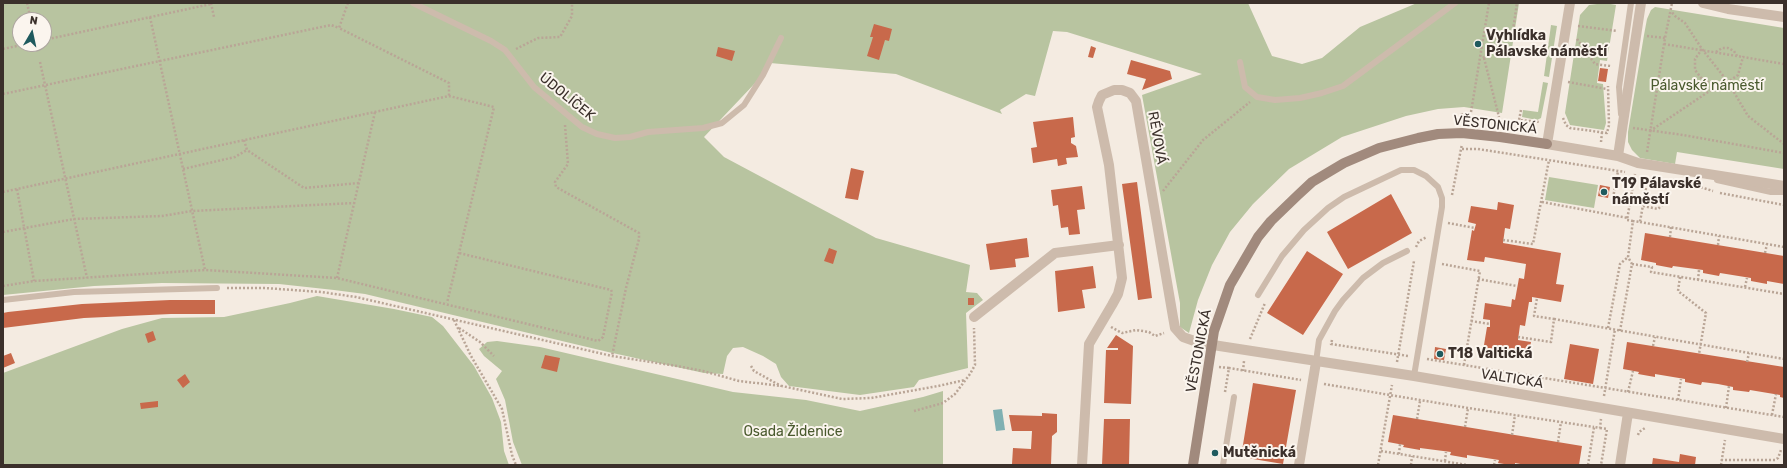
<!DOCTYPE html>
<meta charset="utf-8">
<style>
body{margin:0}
#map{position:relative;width:1787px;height:468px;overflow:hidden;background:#f4ebe1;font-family:Rubik,sans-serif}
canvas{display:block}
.frame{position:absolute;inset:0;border:4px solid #3b302b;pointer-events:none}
.north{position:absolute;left:12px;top:12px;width:40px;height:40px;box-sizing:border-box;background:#fbf5ee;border:1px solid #aea6a0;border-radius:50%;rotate:9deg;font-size:11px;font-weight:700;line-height:16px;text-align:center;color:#3b302b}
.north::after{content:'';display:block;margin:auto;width:14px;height:18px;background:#1f5a5e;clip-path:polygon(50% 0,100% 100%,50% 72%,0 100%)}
</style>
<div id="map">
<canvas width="1787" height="468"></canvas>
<div class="frame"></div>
<div class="north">N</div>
</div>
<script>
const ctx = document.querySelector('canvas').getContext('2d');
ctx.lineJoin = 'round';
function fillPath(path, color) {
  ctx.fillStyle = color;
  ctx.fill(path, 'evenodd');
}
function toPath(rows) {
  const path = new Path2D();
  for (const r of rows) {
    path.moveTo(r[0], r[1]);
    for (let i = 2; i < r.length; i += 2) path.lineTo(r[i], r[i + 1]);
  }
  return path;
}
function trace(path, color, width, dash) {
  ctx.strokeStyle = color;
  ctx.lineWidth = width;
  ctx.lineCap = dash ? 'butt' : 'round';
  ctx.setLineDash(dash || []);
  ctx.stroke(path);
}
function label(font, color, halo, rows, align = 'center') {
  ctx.font = font + ' Rubik,sans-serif';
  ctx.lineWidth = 4;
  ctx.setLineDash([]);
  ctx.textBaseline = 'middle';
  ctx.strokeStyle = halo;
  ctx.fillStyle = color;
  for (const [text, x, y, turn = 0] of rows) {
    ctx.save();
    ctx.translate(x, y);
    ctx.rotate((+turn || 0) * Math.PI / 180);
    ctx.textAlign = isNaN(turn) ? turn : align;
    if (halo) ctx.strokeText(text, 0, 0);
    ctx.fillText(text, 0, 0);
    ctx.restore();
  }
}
fillPath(toPath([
 [3,3,1248,3,1272,56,1302,64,1322,58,1360,27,1417,3,1519,3,1502,113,1464,107,1438,109,1406,116,1342,137,1289,169,1253,204,1230,232,1212,265,1198,300,1189,333,1180,327,1180,303,1142,95,1202,74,1067,32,1053,31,1035,96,1026,94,1000,110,1002,114,896,74,770,63,759,79,704,137,724,157,876,238,970,265,966,292,977,293,983,300,966,313,968,368,919,380,914,387,860,395,789,386,781,377,776,364,763,356,743,347,733,348,727,356,723,374,704,373,608,352,365,294,334,290,279,284,162,283,94,286,3,295],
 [20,20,44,20,44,44,20,44],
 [1605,3,1616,5,1607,61,1600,60,1597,83,1603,84,1606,123,1604,130,1570,125,1565,113,1580,15,1589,5],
 [1655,7,1784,28,1784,169,1677,152,1675,164,1640,158,1632,150,1628,142,1628,132,1644,35,1647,19,1651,10],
 [1551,25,1557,26,1549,77,1544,76],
 [1543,82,1548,83,1541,118,1537,120,1522,117,1523,110,1538,112],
 [1549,177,1598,185,1594,208,1545,200],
 [317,296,394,309,432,317,443,326,474,366,492,398,501,422,504,451,509,465,3,465,3,373,122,329,162,318,224,317,290,303],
 [497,341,540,347,733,392,806,400,860,411,923,397,943,391,943,465,522,465,513,442,505,400,496,379,502,371,484,356,479,349,487,342]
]), '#b8c4a0');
fillPath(toPath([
 [1002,409,1005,430,996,431,993,410]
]), '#7fb0b2');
fillPath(toPath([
 [874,24,892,29,889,41,885,40,879,60,867,56,873,37,870,37],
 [1091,46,1096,48,1093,58,1088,57],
 [718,47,735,51,732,61,716,56],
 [1131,60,1170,71,1172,79,1142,90,1146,79,1127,74],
 [1600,68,1608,69,1606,82,1598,81],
 [1073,117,1075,137,1071,138,1071,143,1076,146,1078,157,1066,158,1067,164,1058,166,1057,159,1033,163,1031,148,1037,147,1033,122],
 [851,168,864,171,858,200,845,198],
 [1137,182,1152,298,1138,300,1122,184],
 [1600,185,1610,187,1608,198,1598,196],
 [1082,186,1085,209,1077,210,1080,234,1069,235,1068,227,1061,228,1058,205,1053,206,1051,190],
 [1391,194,1412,233,1348,269,1327,232],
 [1498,202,1514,205,1510,229,1505,228,1503,243,1561,253,1556,284,1564,285,1561,302,1532,297,1532,302,1529,302,1525,326,1520,325,1518,340,1531,342,1528,359,1499,354,1498,359,1482,357,1487,327,1490,327,1490,320,1483,319,1485,303,1511,307,1512,299,1515,300,1519,278,1524,279,1526,264,1485,257,1484,262,1467,260,1472,230,1474,231,1476,224,1468,222,1471,206,1497,210],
 [1645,233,1784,256,1784,284,1767,281,1767,284,1751,281,1751,278,1720,273,1719,276,1703,273,1703,270,1673,266,1672,268,1656,265,1656,263,1641,260],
 [1027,238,1029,257,1015,259,1016,267,990,270,986,244],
 [829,248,837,251,833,264,824,261],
 [1307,251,1343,274,1303,335,1267,313],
 [1093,266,1096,288,1082,290,1085,308,1058,312,1055,271],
 [968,298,974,298,974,305,968,305],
 [170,300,215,300,215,314,171,314,84,318,3,328,3,313,8,312,82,304],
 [153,331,156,340,148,343,145,334],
 [1116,335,1133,346,1131,404,1104,403,1106,350,1118,350,1118,348,1107,348],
 [1627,342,1784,367,1784,398,1780,397,1780,395,1750,390,1749,392,1733,390,1733,387,1718,384,1702,382,1701,385,1685,382,1685,379,1655,374,1655,377,1638,374,1639,372,1623,369],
 [1570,344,1599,349,1593,384,1564,379],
 [1435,347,1446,349,1444,360,1434,359],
 [11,353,15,363,3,368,3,356],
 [545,355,560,358,557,372,541,368],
 [185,374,190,382,183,388,177,380],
 [1253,383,1296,390,1283,464,1241,457],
 [158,401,158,407,141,409,140,403],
 [1042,413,1057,414,1057,432,1052,436,1051,465,1012,464,1013,448,1031,449,1032,431,1012,431,1009,415,1042,416],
 [1393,415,1582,446,1579,465,1526,465,1515,463,1515,465,1510,465,1498,463,1499,460,1467,455,1467,458,1450,455,1451,452,1420,448,1420,450,1403,447,1404,445,1388,442],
 [1104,419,1130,419,1129,465,1102,465],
 [1680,454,1696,457,1695,465,1652,465,1653,458,1679,462]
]), '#c8694b');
trace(toPath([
 [27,3,31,20],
 [211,3,214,17],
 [348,3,339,28,449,83,449,96],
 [150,17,205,270],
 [1578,26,1617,31],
 [1647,36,1665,38],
 [1577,39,1595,64,1611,66],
 [44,40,211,4],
 [1491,40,1513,30,1517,3],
 [1664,44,1743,57],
 [3,49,26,44],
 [516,49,538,38,560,37,572,16,572,3],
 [1702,49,1695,59,1695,70,1702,79,1712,84,1719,85],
 [1716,52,1722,48,1728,48,1734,51,1737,56],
 [1483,58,1490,50,1491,41,1490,33,1485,28],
 [1484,58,1499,117],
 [40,62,87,278],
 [1784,64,1743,57,1738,75,1728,82,1748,116,1784,144],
 [1568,82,1607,89],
 [3,94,331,25,339,28],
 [1521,110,1519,120,1540,122],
 [1471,112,1489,3],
 [1563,118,1566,125,1570,128,1607,133,1609,125,1608,86],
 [1462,123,1462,112],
 [565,125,568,164,555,182,556,187,639,233,639,239,626,288,612,356],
 [1633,128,1683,135,1784,153],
 [1650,131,1711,90,1728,82,1702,49,1685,23,1675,16,1671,11],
 [244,140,247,150,304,188,359,183],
 [1601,142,1602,132],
 [1462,149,1478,149,1625,172],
 [1647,152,1665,38,1672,3],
 [183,169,235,157,247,150],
 [1697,186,1713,191],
 [17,189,34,281],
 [1163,191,1203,140,1250,102],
 [3,192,449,96,494,107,447,303],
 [1720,193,1784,205],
 [1452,195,1462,144],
 [1613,198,1618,171],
 [1542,202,1628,218],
 [1643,206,1658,209,1666,201],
 [1633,221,1627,220,1635,174],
 [1640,222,1784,247],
 [1448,223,1475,228],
 [3,232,74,219,162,216,192,211,354,203],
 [1670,237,1671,227],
 [1503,240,1533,244,1549,160],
 [1718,245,1719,236],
 [1416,247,1419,241,1427,237],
 [1765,253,1767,244],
 [1442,264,1480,271,1464,365],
 [1632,264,1652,267,1651,272,1784,294],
 [1680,277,1678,291,1706,313,1699,354],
 [337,278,375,112],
 [1478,279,1517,286],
 [1698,280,1699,270],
 [3,286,34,281,205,270,337,278,598,341,603,337,612,292,611,290,459,253],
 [1745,287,1747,278],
 [227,288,265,288,321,292,356,297,612,356,677,366,703,371,739,381,782,386,842,399,871,398,938,386,965,380],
 [1554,319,1784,359],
 [454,320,471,356,502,409,512,455,516,465],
 [1471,321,1490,324],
 [1111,327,1122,333,1136,330,1149,332,1155,336,1164,333],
 [459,328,480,342,494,356],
 [1608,328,1620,264,1628,257],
 [1620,331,1632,264,1628,257,1633,221,1640,222,1648,176],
 [1518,337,1551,342,1554,319,1534,316,1537,298],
 [1250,339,1265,303],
 [1332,340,1331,344,1408,356],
 [1653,346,1655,337],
 [1427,359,1784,417],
 [1189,362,1197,363],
 [1397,362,1414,261],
 [1747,362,1749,353],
 [751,366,754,371,781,386],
 [1219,367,1229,368],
 [1243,371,1244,361],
 [1324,384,1468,408,1594,427],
 [1225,392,1229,368,1301,380],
 [1628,392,1633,371],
 [1604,396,1615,329],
 [1678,400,1681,379],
 [1726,408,1729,386],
 [914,411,943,403,955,394,970,374,975,365,974,328],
 [1772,415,1776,394],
 [1417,419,1420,401],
 [1465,427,1468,408],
 [1600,428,1607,429,1601,465],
 [1512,435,1515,415],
 [1638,435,1639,432,1645,428],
 [1558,442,1561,422],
 [1381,451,1467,465],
 [1399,454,1400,444],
 [1721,460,1775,460,1778,458,1781,450],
 [1445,461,1446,452],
 [1378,465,1392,385],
 [1411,465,1412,456],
 [1494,465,1495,460],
 [1588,465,1594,427,1600,428,1601,419],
 [1721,465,1725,440]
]), '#b9a596', 2.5, [2, 2]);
trace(toPath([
 [413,3,491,41,505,50,534,87,582,127,597,134,615,138,630,137,648,132,703,128,722,123,744,105,763,75,781,38],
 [1240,62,1245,87,1257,97,1275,100,1300,98,1322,93,1343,86,1455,3],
 [1621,114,1619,87,1631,3],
 [1717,180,1771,192,1784,192],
 [1258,295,1282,256,1304,230,1328,208,1344,197,1401,170,1414,170,1426,176,1438,187,1442,198,1442,207,1414,376],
 [3,300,74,292,217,288],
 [1316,362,1319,340,1335,311,1343,300,1363,278,1383,263,1407,251],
 [1223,465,1234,397]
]), '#cdbbac', 6);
trace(toPath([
 [1570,3,1547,144,1618,156,1638,163,1784,186],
 [1703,3,1728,9,1784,17],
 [1618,156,1641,3],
 [974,317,1055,253,1119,245],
 [1082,465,1089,344,1112,305,1118,294,1122,278,1109,165,1097,107,1099,101,1102,95,1114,90,1122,90,1130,93,1136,101,1173,317,1175,328,1183,337,1200,343,1414,376,1784,439],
 [1299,465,1316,362],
 [1620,465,1628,413]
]), '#cdbbac', 10);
trace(toPath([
 [1193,465,1214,331,1230,285,1258,237,1271,221,1298,195,1312,182,1344,163,1379,148,1418,138,1438,134,1462,133,1500,137,1547,144]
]), '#a18a7d', 10);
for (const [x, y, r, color] of [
 [1478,44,4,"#1f5a5e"],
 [1604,192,4,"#1f5a5e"],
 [1440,354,4,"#1f5a5e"],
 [1215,453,4,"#1f5a5e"]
]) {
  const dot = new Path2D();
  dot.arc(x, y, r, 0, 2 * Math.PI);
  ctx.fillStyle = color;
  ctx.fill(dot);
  trace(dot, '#fbf5ee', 1.5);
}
label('bold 14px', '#3b302b', '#fbf5ee', [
 ["Vyhlídka",1486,36],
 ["Pálavské náměstí",1486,52],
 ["T19 Pálavské",1612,184],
 ["náměstí",1612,200],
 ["T18 Valtická",1448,354],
 ["Mutěnická",1223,453]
], 'left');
label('14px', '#4a5a2e', '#fbf5ee', [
 ["Pálavské náměstí",1707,86],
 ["Osada Židenice",793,432]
]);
label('14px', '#3b302b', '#fbf5ee', [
 ["ÚDOLÍČEK",567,97,39],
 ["VĚSTONICKÁ",1495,125,6],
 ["RÉVOVÁ",1157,138,80],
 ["VĚSTONICKÁ",1199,351,-79],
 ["VALTICKÁ",1512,379,9]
]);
</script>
